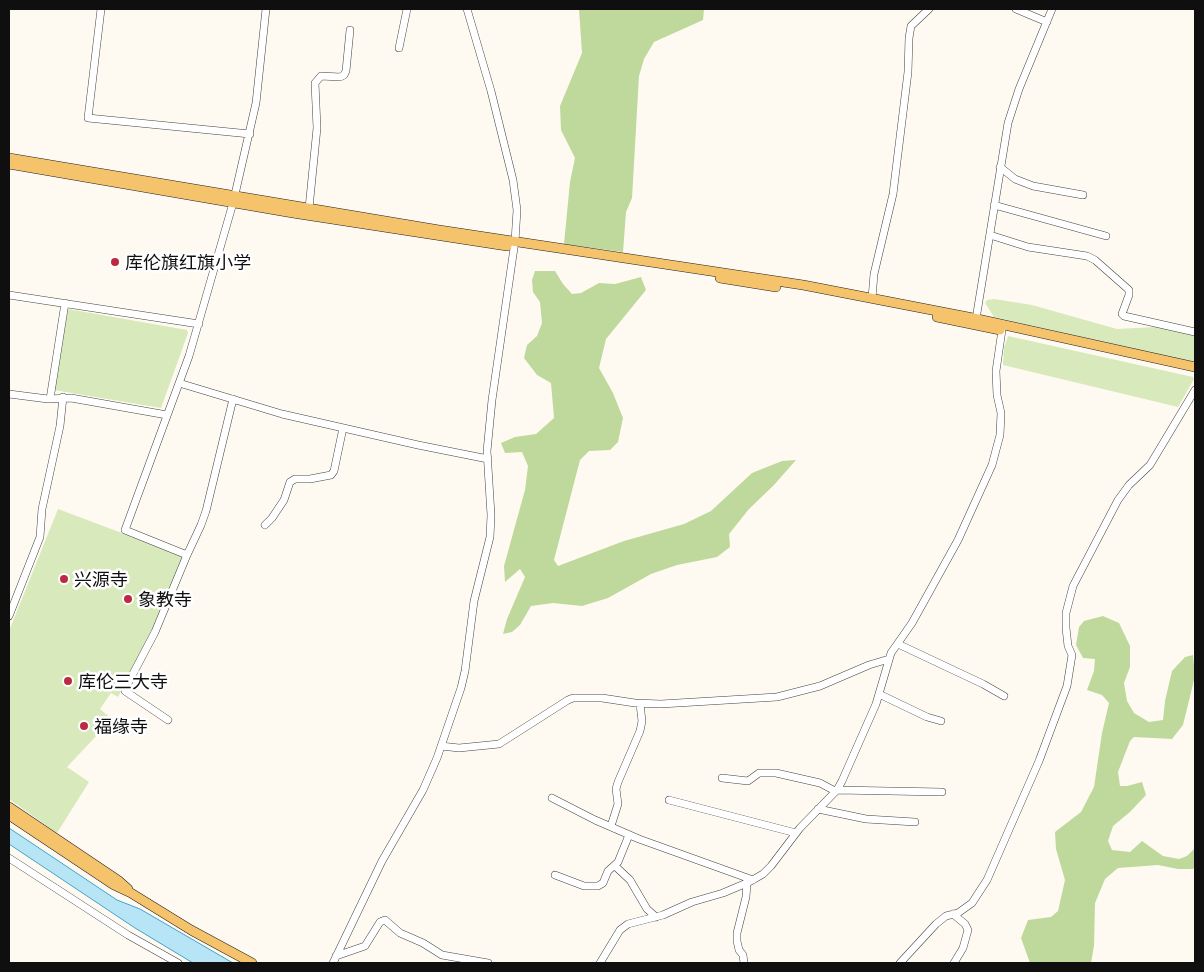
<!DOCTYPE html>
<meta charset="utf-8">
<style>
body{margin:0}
#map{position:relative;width:1204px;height:972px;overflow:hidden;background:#fffaf1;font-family:Georgia,serif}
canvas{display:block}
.frame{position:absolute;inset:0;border:10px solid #0f0f0f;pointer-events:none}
</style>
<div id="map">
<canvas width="1204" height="972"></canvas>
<div class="frame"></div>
</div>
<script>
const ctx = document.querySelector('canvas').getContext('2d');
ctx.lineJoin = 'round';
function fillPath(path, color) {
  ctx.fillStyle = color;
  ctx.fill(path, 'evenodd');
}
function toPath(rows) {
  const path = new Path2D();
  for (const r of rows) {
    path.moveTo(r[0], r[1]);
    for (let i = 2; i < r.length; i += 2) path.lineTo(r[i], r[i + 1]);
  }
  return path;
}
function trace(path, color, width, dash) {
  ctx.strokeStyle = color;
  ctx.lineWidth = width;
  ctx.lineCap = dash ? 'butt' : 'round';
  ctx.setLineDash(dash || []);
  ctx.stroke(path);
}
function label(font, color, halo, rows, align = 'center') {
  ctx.font = font + ' Georgia,"Noto Sans SC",serif';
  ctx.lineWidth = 5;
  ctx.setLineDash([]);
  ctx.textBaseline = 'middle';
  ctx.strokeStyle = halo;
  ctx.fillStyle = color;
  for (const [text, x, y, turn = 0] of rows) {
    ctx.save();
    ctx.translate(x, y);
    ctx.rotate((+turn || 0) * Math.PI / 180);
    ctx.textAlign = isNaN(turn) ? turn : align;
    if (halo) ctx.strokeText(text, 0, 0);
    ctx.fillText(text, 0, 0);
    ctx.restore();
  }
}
fillPath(toPath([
 [994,299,1032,305,1117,329,1156,327,1171,328,1195,334,1195,363,994,317,985,303,987,300],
 [68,309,187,330,188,333,161,408,54,390],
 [1008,336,1193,377,1194,379,1178,407,1003,365,1004,348],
 [58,509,183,556,158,617,118,697,111,693,100,709,113,720,104,734,100,732,67,767,89,782,57,833,9,799,9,631]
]), '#d8e9bb');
fillPath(toPath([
 [579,9,704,9,703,20,654,42,644,59,639,76,632,198,626,212,623,252,564,244,570,182,575,158,561,130,560,106,582,53],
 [535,271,555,271,563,284,572,294,581,293,599,283,615,284,641,277,646,290,606,339,599,368,613,393,623,418,618,442,610,450,589,451,580,460,554,560,558,566,624,541,684,524,711,511,752,473,782,461,796,460,774,485,749,509,729,534,730,547,717,557,677,565,651,574,608,598,582,606,553,603,531,606,520,625,512,632,503,634,507,619,525,577,520,569,505,582,504,566,525,490,528,466,522,452,505,453,501,443,515,437,536,434,554,418,551,383,537,375,524,358,527,345,537,336,542,323,540,302,533,292,532,280],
 [1103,616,1119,623,1130,646,1130,667,1124,683,1127,701,1134,713,1149,722,1163,720,1165,701,1172,671,1185,657,1193,655,1195,676,1183,725,1172,739,1134,737,1130,741,1118,772,1120,786,1127,786,1142,782,1146,795,1130,812,1113,826,1108,841,1112,850,1130,852,1142,841,1163,856,1179,859,1187,856,1195,848,1195,866,1193,869,1178,869,1158,865,1118,868,1105,879,1095,903,1094,946,1091,963,1030,963,1021,938,1028,920,1051,917,1058,911,1065,880,1056,849,1055,832,1081,812,1094,787,1102,733,1109,703,1102,695,1087,690,1094,671,1095,659,1083,658,1076,645,1079,627,1084,621]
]), '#bed99b');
const water = toPath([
 [9,828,117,900,140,909,233,963,193,963,135,928,9,844,9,828]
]);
fillPath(water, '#b7e5f5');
trace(water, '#40a3ca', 1);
const minor = toPath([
 [101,9,88,118,250,134],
 [1016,9,1047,22],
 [399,48,407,9],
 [1000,167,1015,179,1033,186,1083,195],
 [994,205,1106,236],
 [309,208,317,128,315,83,321,76,340,77,344,75,346,71,350,30],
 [990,235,1028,247,1087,256,1095,260,1129,290,1129,295,1122,314,1124,316,1195,332],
 [9,295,199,324],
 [872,298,874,274,893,194,908,72,909,38,911,26,929,9],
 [976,319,1008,123,1019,89,1052,9],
 [179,383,282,414,418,445,488,459],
 [9,394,48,399,71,398,167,415],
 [50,399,65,303],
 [265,525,272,518,284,500,290,482,295,479,310,479,331,475,334,471,343,428],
 [187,555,201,525,206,511,233,399],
 [9,616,40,537,42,509,60,426,63,397],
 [898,644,983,684,1004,696],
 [879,694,927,717,941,721],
 [168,720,125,691,125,689,155,632,187,555,125,530,189,356,233,203,256,103,266,9],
 [441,746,459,748,499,744,568,700,573,698,602,698,635,703,661,704,777,697,820,686,869,665,889,659],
 [722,778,748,781,759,773,776,773,820,783,835,791],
 [837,790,942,792],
 [552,798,595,820,639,839,753,880],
 [669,800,796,833],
 [818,809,866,819,915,822],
 [611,826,618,804,616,789,618,782,640,731,642,721,640,704],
 [9,858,128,935,178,963],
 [615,866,630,880,647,909,656,917],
 [555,875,584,886,598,886,603,883,608,871,618,862,629,835],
 [953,914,965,924,968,930,963,948,954,963],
 [336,956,365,946,380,922,385,920,400,933,423,943,442,955,488,963],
 [333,963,382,861,423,790,437,758,461,688,465,671,474,601,490,537,491,515,487,451,492,400,515,241,517,210,513,180,491,91,467,9],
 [600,963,620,930,628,924,663,915,692,902,723,893,749,882,763,874,771,866,800,828,837,790,842,781,876,704,891,653,912,623,958,540,992,465,1000,435,1001,413,997,395,996,371,1002,330],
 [744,963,743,955,739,950,737,941,737,933,746,897,747,883],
 [900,963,936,924,946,916,958,913,972,903,987,880,1039,761,1067,686,1072,655,1068,646,1066,628,1066,613,1073,586,1118,500,1129,485,1150,465,1195,390]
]);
const major = toPath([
 [9,158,439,230,803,285,973,318,1195,367],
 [9,164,293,213,507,246],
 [720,278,776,287],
 [937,317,1000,330],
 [9,807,119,881,128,889],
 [9,815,114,885,131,893,191,930,252,963]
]);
trace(minor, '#424242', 8);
trace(major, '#202020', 10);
trace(minor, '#fff', 7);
trace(major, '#f5c36b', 9);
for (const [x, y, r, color] of [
 [115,262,5,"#bc2a42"],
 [64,579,5,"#bc2a42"],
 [128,599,5,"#bc2a42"],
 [68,681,5,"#bc2a42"],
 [84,726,5,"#bc2a42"]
]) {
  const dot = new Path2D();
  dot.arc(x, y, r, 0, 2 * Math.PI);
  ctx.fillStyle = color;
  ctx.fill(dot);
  trace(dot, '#fff', 2);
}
label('18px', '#0f0f0f', '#fff', [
 ["库伦旗红旗小学",125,262],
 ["兴源寺",74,579],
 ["象教寺",138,599],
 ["库伦三大寺",78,681],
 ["福缘寺",94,726]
], 'left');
</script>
